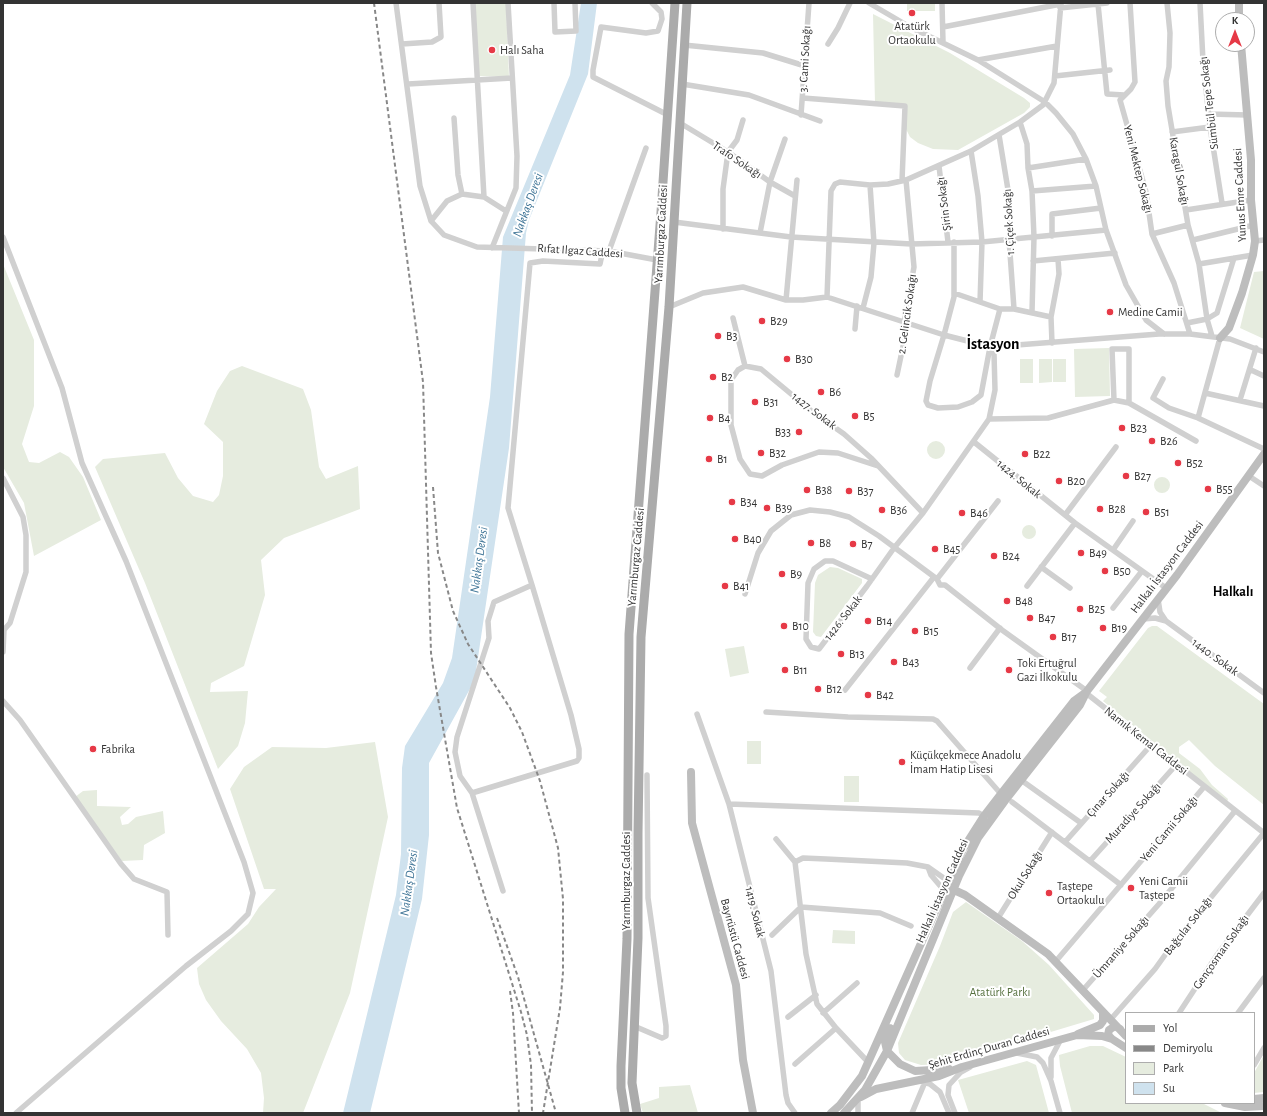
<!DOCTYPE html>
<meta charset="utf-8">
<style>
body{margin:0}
#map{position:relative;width:1267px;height:1116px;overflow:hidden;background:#fff;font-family:"Alegreya Sans",sans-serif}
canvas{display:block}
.frame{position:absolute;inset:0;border:4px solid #333;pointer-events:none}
.legend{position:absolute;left:1125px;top:1012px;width:130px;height:92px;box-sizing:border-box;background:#fff;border:1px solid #adadad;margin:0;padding:5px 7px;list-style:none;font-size:12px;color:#333}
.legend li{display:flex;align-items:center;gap:8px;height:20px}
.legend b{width:20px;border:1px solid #adadad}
.north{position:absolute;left:1215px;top:12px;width:40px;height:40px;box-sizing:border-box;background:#fff;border:1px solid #adadad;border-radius:50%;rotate:0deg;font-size:11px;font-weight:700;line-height:16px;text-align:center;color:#333}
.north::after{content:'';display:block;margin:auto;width:14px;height:18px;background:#e63946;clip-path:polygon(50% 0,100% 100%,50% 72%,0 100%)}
</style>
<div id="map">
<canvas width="1267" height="1116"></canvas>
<div class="frame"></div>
<ul class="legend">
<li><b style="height:5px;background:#ababab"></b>Yol</li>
<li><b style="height:5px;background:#888"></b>Demiryolu</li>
<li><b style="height:11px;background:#e6ecdf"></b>Park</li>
<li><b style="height:11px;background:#cfe2ee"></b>Su</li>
</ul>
<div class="north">K</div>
</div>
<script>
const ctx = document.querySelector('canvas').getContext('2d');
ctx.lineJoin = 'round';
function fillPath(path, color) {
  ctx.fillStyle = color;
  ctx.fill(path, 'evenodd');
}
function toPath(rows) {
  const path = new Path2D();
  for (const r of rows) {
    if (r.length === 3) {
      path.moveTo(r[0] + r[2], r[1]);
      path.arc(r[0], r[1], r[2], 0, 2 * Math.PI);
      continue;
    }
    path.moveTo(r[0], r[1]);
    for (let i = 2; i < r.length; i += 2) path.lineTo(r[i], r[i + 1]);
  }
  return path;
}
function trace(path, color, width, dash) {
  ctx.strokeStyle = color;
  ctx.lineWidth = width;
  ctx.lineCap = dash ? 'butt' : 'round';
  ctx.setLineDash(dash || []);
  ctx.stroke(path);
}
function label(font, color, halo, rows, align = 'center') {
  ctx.font = font + ' "Alegreya Sans",sans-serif';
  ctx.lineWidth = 4;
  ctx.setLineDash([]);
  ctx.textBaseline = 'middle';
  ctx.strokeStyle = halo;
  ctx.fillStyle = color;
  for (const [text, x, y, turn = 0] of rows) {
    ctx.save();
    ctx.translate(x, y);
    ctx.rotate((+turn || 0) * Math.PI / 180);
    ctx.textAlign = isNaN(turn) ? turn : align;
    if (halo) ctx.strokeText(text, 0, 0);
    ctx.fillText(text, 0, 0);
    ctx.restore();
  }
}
fillPath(toPath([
 [474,3,506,3,509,77,476,76],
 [907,3,935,3,935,11,907,11],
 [873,14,950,53,1024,98,1030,103,1030,107,1024,113,958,150,933,149,918,143,910,137,905,127,906,107,875,104],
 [3,264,34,340,34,406,22,444,29,462,39,463,60,452,69,457,83,477,101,520,34,556,24,503,3,467],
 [1264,271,1264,339,1240,328,1254,272],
 [1109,348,1110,396,1075,397,1074,349],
 [1020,359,1033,359,1033,383,1020,383],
 [1039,359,1052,359,1052,382,1039,383],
 [1053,359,1066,359,1066,382,1053,382],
 [242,366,303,389,311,410,319,467,326,479,358,466,360,509,284,538,261,560,265,595,244,666,211,683,210,692,248,691,245,723,238,746,218,769,145,583,95,467,103,459,165,453,178,478,193,496,213,502,219,495,223,476,223,442,204,424,217,391,230,371],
 [936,450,9],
 [1162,485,8],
 [1029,532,7],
 [830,567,838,568,862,579,862,583,821,637,816,636,813,632,815,583,818,575],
 [1152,626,1157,626,1264,704,1264,805,1215,766,1189,740,1179,747,1179,753,1200,769,1212,785,1228,799,1227,802,1103,701,1107,697,1099,691,1148,628],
 [744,646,749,673,730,677,725,649],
 [747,741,761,741,761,764,747,764],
 [375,742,388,817,350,993,303,1113,263,1113,264,1098,261,1073,247,1049,221,1021,206,1000,199,984,197,968,248,924,259,907,276,889,264,889,230,789,244,767,272,747,326,748],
 [844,776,859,776,859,802,844,802],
 [97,790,97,806,131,807,120,817,122,825,128,824,136,817,163,811,165,833,144,845,143,860,122,861,75,797,83,791],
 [966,902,1022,941,1049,965,1094,1015,1094,1019,944,1064,921,1065,905,1060,899,1053,898,1043,940,946,953,912],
 [833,930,855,931,855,944,832,943],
 [1090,1046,1103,1046,1126,1057,1126,1103,1202,1103,1222,1113,1072,1113,1060,1066,1059,1055],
 [1264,1055,1264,1092,1254,1093,1254,1073],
 [1027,1061,1036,1065,1049,1113,969,1113,958,1080],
 [690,1085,698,1113,643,1113,640,1104,659,1098,659,1087]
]), '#e6ecdf');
fillPath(toPath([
 [581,3,597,3,588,74,529,220,526,233,509,448,476,671,471,687,429,763,429,835,422,899,370,1113,343,1113,396,895,401,854,402,768,405,746,443,683,452,658,490,397,503,237,570,75]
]), '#cfe2ee');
trace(toPath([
 [396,3,420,186,431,221,444,235,477,247,609,251,657,260],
 [473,3,484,197],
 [554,3,555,32,576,31,575,3],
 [652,3,661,12,662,19,658,31,646,33,601,27,593,70,593,77,668,115],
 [869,3,910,27,978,60,1045,102,1056,113,1073,134,1086,159,1096,186,1106,230,1126,285,1146,320,1164,334],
 [942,3,943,42],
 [1130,3,1135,82,1131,89,1120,100,1146,192,1152,234,1174,283,1190,334],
 [1167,3,1170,33,1169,67,1166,81,1168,106,1188,225,1199,264,1207,319,1212,336],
 [1200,3,1203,61,1210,127,1222,203],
 [1098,4,1107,94,1124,95],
 [1060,8,1107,3],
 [943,27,1061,4],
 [402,44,432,42,441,37,439,3],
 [828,44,838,28,850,3],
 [684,45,763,53,805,66],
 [978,60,1057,46],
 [1055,76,1110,70],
 [408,84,512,78],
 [682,84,749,95,820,121],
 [803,98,905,106,902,181],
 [1209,114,1247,115],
 [801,115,809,3],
 [454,118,458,175,462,194],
 [1020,122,1027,144,1028,168,1032,191,1034,237,1032,312],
 [680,123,728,152,770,182,795,196],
 [1172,132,1210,127],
 [999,135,1010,202,1009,239,1014,309],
 [971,151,978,196,982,242,980,302],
 [939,166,948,242],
 [1028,168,1086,159],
 [1032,191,1096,186],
 [1186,210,1251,200],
 [431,221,447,201,462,194,484,197,506,211],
 [674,222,791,237,911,244,982,242,1106,230],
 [723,229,723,189,728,152,737,140,743,120],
 [760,233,770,182,785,139],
 [1152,234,1188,225],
 [1052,236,1052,214,1101,208],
 [3,237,62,388,82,463,126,561,244,862,253,893,248,914,231,931,186,966,16,1113],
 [1193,240,1254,225],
 [1255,241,1264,240],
 [954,242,954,297,944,335,930,381,926,401,928,405,938,408,958,407,972,402,981,395,990,347,1000,309,1014,309,1051,317],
 [492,248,516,188,517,156,508,3],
 [609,251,646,148],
 [1033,261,1115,253],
 [1199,264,1253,255],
 [954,293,1000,309],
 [827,297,831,191,835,184,840,182,870,185,888,184,906,180,971,151,1020,122,1043,105,1054,83,1061,3],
 [786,300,797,180],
 [669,307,703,293,743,287,786,300,803,300,827,297,944,335,991,347,1159,334,1190,334,1230,339,1264,352],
 [863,308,871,277,874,243,870,185],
 [733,318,745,366],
 [1187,323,1207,319,1217,313,1234,258],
 [855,329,857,306],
 [1052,343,1051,317,1059,274,1058,259],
 [1251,370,1264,376],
 [897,375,905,337,904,322,914,267,906,180],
 [1163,379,1153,398,1169,408,1198,418,1264,449],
 [1205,393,1264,406],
 [1114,400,1112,349,1129,349,1129,403],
 [1240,400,1256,348],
 [1198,418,1220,338],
 [989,419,1048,418,1114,400,1129,403,1196,441],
 [974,442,1075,523,1166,588],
 [878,466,838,453,819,452,782,465,762,476,750,474,740,459,731,425,731,380,738,370,745,366,761,369,814,413,844,434,871,458,923,513],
 [1249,476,1264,486],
 [3,478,23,517,26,535,26,572,10,623,3,631],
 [1065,515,1116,447],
 [1113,550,1133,521],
 [1041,567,1070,588],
 [872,579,833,561,825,561,814,569,808,583,806,639,811,647,819,649,867,586,894,548,923,513,989,419,995,390,994,353],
 [937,579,998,501],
 [1027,586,1075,523],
 [745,594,758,553,771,531,791,515,810,510,830,512,849,517,879,536,937,579,940,585,945,585,1002,630,1087,691],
 [1158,599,1160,612,1166,621,1264,693],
 [1113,608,1142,571],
 [1143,619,1155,618,1166,621],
 [3,652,4,630],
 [970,668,1000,628],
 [845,690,934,577],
 [1086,693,1264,833],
 [3,701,20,720,121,864,134,879,167,892,168,935],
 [766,712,848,717,933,719,937,721,1001,794],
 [697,714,729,804,771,971,786,1095,788,1103,795,1113],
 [1021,780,1081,823],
 [472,793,577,761,579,758,579,749,571,715,532,585],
 [1012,802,1121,885],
 [729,804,979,813,984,816],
 [776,839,795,862],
 [1065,842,1151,745],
 [1090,861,1176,765],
 [503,891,472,793,460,776,455,752,457,737,489,638,488,621,494,602,532,585,508,508,530,263,543,261,600,264,603,250],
 [942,893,942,888,931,875,928,867,948,881],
 [998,918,1052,832],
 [772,935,801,907,880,913,911,926],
 [1056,961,1204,787],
 [1083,990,1159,904,1235,811],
 [823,1013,857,983],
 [1179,1013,1217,955,1264,893],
 [1238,1013,1264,978],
 [788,1017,816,995],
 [1111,1019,1155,969,1175,941,1264,833],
 [634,1026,662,1038,666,1036,666,1026,648,898,647,775],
 [1017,1053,1037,1057,1043,1063,1051,1081,1060,1113],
 [868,1062,836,1028,817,1004,806,954,795,862,803,858,826,859,907,863,928,867],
 [795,1064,836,1028],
 [1254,1065,1264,1048],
 [1051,1077,1051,1058,1061,1039],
 [920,1081,930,1084,940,1092,949,1113],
 [858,1113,858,1098],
 [912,1113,925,1082],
 [955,1113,948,1095,949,1085,961,1072,970,1067]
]), '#d0d0d0', 5.5);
trace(toPath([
 [1239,3,1239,20],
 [1220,338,1229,328,1242,293,1253,255,1255,241,1251,200,1251,160,1241,44],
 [691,772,692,823,736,985,743,1060,753,1113],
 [954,890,965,895,1048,954,1126,1036],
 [890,1028,885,1042,887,1051,900,1064,915,1071,949,1069],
 [1078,1034,1100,1025,1103,1021,1103,1012],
 [1112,1039,1108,1035,1109,1030,1115,1026,1120,1029],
 [861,1097,876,1089,939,1076,962,1067,1077,1035,1102,1036,1112,1039,1126,1048],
 [1254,1099,1264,1098],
 [1225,1103,1245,1107,1264,1106],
 [831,1113,840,1105,862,1076,963,849,984,816,1001,794,1074,701,1085,693],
 [844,1113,865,1090,887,1051,959,876,978,838,1007,798,1080,705,1087,691,1177,575,1264,454]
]), '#bdbdbd', 8);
trace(toPath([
 [625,1113,621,1088,621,1066,627,939,629,634,661,212,675,3],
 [637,1113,632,1083,638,938,638,833,641,637,669,307,687,3]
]), '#ababab', 9);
trace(toPath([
 [374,3,423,382,431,653,436,687,457,808,521,1012,527,1035,531,1065,532,1113],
 [433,487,438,553,453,611,468,644,510,708,522,732,540,781,558,848,563,899,563,972,560,1008,543,1113],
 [497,918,518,977,556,1113],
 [510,991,513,1013,519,1113]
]), '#888', 2, [4, 3]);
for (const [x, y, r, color] of [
 [912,13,4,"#e63946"],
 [492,50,4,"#e63946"],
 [1110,312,4,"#e63946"],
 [762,321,4,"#e63946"],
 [718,336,4,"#e63946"],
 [787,359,4,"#e63946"],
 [713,377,4,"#e63946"],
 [821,392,4,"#e63946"],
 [755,402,4,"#e63946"],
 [855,416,4,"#e63946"],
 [710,418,4,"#e63946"],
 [1122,428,4,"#e63946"],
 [799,432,4,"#e63946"],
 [1152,441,4,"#e63946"],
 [761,453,4,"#e63946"],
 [1025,454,4,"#e63946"],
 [709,459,4,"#e63946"],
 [1178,463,4,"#e63946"],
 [1126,476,4,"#e63946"],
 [1059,481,4,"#e63946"],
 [1208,489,4,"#e63946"],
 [807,490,4,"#e63946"],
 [849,491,4,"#e63946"],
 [732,502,4,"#e63946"],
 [767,508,4,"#e63946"],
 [1100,509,4,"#e63946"],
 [882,510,4,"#e63946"],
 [1146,512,4,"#e63946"],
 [962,513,4,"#e63946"],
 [735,539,4,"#e63946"],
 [811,543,4,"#e63946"],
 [853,544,4,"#e63946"],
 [935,549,4,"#e63946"],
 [1081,553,4,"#e63946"],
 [994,556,4,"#e63946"],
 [1105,571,4,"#e63946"],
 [782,574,4,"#e63946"],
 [725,586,4,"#e63946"],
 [1007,601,4,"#e63946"],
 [1080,609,4,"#e63946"],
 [1030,618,4,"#e63946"],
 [868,621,4,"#e63946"],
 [784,626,4,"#e63946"],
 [1103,628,4,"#e63946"],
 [915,631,4,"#e63946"],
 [1053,637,4,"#e63946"],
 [841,654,4,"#e63946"],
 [894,662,4,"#e63946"],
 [785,670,4,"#e63946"],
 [1009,670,4,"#e63946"],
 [818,689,4,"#e63946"],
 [868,695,4,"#e63946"],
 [93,749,4,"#e63946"],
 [902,762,4,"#e63946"],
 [1131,888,4,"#e63946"],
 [1049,893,4,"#e63946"]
]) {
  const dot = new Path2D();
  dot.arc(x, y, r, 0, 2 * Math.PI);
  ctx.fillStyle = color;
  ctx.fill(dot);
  trace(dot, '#fff', 1.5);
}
label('12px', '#333', '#fff', [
 ["Atatürk",912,26,"center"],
 ["Ortaokulu",912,40,"center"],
 ["Halı Saha",500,50],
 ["Medine Camii",1118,312],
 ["B29",770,321],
 ["B3",726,336],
 ["B30",795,359],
 ["B2",721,377],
 ["B6",829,392],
 ["B31",763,402],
 ["B5",863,416],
 ["B4",718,418],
 ["B23",1130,428],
 ["B33",791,432,"right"],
 ["B26",1160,441],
 ["B32",769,453],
 ["B22",1033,454],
 ["B1",717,459],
 ["B52",1186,463],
 ["B27",1134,476],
 ["B20",1067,481],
 ["B55",1216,489],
 ["B38",815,490],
 ["B37",857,491],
 ["B34",740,502],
 ["B39",775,508],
 ["B28",1108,509],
 ["B36",890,510],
 ["B51",1154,512],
 ["B46",970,513],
 ["B40",743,539],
 ["B8",819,543],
 ["B7",861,544],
 ["B45",943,549],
 ["B49",1089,553],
 ["B24",1002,556],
 ["B50",1113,571],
 ["B9",790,574],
 ["B41",733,586],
 ["B48",1015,601],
 ["B25",1088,609],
 ["B47",1038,618],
 ["B14",876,621],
 ["B10",792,626],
 ["B19",1111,628],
 ["B15",923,631],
 ["B17",1061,637],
 ["B13",849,654],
 ["B43",902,662],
 ["Toki Ertuğrul",1017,663],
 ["Gazi İlkokulu",1017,677],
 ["B11",793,670],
 ["B12",826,689],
 ["B42",876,695],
 ["Fabrika",101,749],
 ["Küçükçekmece Anadolu",910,755],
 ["İmam Hatip Lisesi",910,769],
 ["Yeni Camii",1139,881],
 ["Taştepe",1139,895],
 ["Taştepe",1057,886],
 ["Ortaokulu",1057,900]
], 'left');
label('12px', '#333', '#fff', [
 ["3. Cami Sokağı",805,59,-87],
 ["Sümbül Tepe Sokağı",1209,103,-97],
 ["Trafo Sokağı",737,160,34],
 ["Yeni Mektep Sokağı",1138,169,76],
 ["Karagül Sokağı",1179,171,80],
 ["Yunus Emre Caddesi",1240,195,-93],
 ["Şirin Sokağı",944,204,-97],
 ["1. Çiçek Sokağı",1009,222,-93],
 ["Yarımburgaz Caddesi",661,234,-87],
 ["Rıfat Ilgaz Caddesi",580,251,4],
 ["2. Gelincik Sokağı",907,314,-82],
 ["1427. Sokak",814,411,37],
 ["1424. Sokak",1019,479,39],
 ["Yarımburgaz Caddesi",636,557,-85],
 ["Halkalı İstasyon Caddesi",1167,567,-53],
 ["1426. Sokak",843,618,-52],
 ["1440. Sokak",1215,657,36],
 ["Namık Kemal Caddesi",1146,741,38],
 ["Çınar Sokağı",1108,794,-48],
 ["Muradiye Sokağı",1133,813,-48],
 ["Yeni Camii Sokağı",1169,829,-50],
 ["Okul Sokağı",1025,875,-58],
 ["Yarımburgaz Caddesi",626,881,-90],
 ["Halkalı İstasyon Caddesi",942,891,-66],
 ["1419. Sokak",755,912,76],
 ["Bağcılar Sokağı",1188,926,-52],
 ["Bayırüstü Caddesi",735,939,75],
 ["Ümraniye Sokağı",1121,947,-49],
 ["Gençosman Sokağı",1221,952,-55],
 ["Şehit Erdinç Duran Caddesi",989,1048,-16]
]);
label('12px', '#56703f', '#fff', [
 ["Atatürk Parkı",1000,992]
]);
label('italic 13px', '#3f7597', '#fff', [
 ["Nakkaş Deresi",528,205,-70],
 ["Nakkaş Deresi",479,560,-82],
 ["Nakkaş Deresi",409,883,-82]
]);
label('bold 14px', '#000', '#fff', [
 ["Halkalı",1233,592]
]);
label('bold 16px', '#000', '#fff', [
 ["İstasyon",993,344]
]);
</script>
